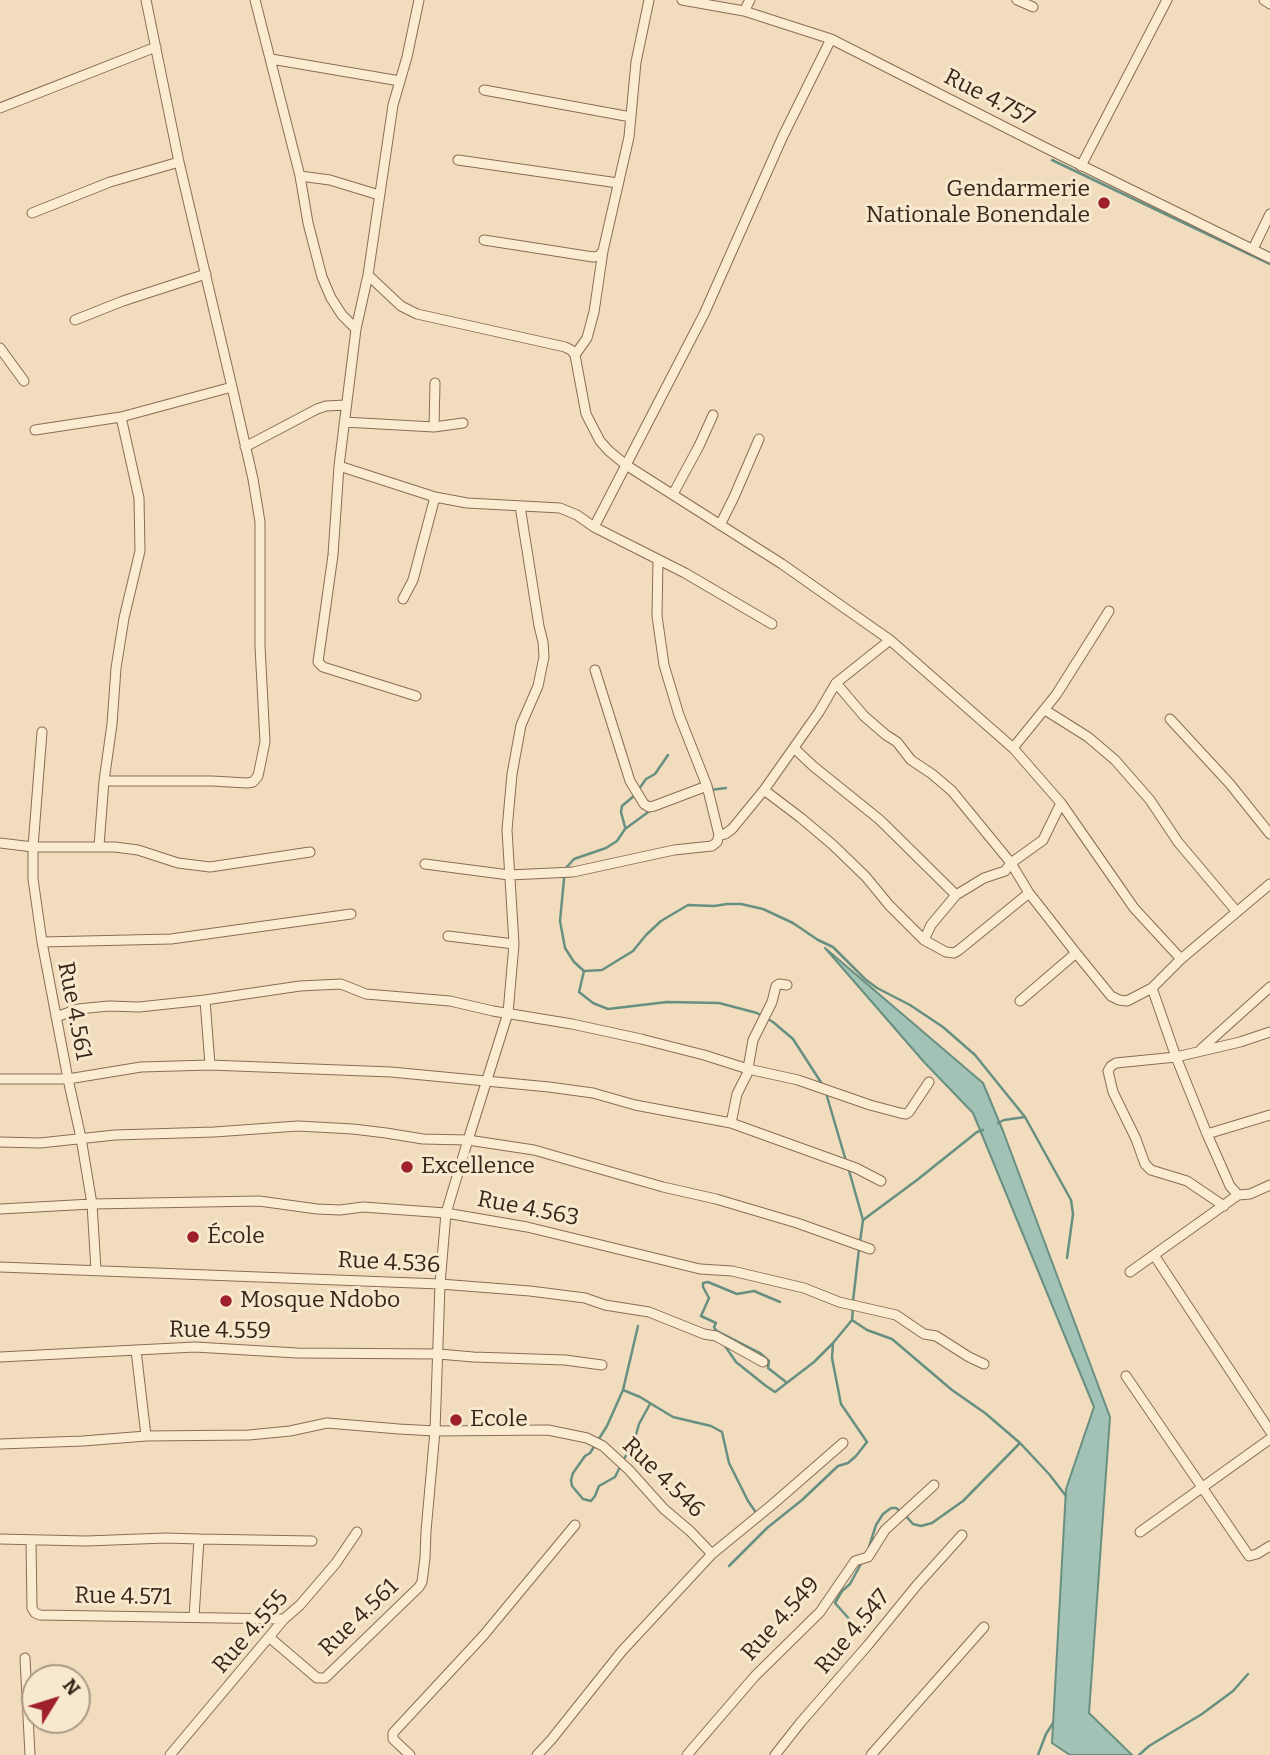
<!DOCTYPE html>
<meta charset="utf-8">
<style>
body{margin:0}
#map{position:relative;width:1270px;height:1755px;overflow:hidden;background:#f1ddbd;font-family:Bitter,serif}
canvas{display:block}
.north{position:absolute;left:21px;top:1664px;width:70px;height:70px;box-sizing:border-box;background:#f8e8cd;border:2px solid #ab9a86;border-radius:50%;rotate:52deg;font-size:19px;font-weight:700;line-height:28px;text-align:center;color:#38261b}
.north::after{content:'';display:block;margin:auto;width:24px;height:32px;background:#9d202c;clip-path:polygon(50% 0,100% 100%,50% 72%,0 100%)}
</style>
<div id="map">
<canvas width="1270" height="1755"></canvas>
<div class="north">N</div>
</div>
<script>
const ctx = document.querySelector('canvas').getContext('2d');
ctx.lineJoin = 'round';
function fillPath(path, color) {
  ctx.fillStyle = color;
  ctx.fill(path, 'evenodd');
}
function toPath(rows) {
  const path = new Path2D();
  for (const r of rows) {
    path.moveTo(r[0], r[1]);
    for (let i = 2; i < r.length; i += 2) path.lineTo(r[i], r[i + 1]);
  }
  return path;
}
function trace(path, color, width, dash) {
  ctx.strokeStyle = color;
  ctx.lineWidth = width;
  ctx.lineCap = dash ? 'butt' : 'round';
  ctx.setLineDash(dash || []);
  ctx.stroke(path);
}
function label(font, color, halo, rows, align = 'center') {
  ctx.font = font + ' Bitter,serif';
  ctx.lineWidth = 6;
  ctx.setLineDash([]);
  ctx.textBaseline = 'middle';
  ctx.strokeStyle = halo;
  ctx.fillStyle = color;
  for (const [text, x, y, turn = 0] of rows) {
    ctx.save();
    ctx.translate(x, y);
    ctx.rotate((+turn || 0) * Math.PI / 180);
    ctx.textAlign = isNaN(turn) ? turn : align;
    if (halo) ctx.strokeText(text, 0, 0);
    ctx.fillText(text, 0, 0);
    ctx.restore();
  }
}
const water = toPath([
 [825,948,983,1083,1003,1131,1110,1417,1089,1713,1132,1755,1070,1755,1052,1743,1066,1489,1094,1407,973,1113,924,1062,825,948]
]);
fillPath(water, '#a1c2b5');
trace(water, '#689082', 2);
trace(toPath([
 [1052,160,1270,264],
 [639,789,646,779,655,774,668,755],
 [710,790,726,788],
 [651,810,625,829,617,841,606,848,574,859,565,869,560,921,565,948,574,962,584,971,602,970,633,951,646,935,661,921,688,905,714,906,727,904,741,904,763,909,793,923,818,940,833,947,865,979,877,988,910,1005,943,1027,975,1055,1025,1117,1071,1200,1073,1214,1067,1258],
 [625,827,621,812,622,806,635,795],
 [584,971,579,992,593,1003,608,1009,667,1002,719,1003,757,1013,773,1022,793,1039,824,1087],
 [826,1093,846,1161],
 [998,1123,1004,1120,1025,1117],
 [848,1167,863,1220,860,1242],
 [863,1220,917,1180,977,1132,983,1130],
 [853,1301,859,1249],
 [852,1320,867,1330,892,1339,952,1390,985,1413,1020,1443,1049,1474,1066,1496],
 [717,1331,760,1353,769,1361,768,1368,786,1382],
 [717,1332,714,1327,716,1323,701,1316,709,1298,703,1287,703,1283,708,1282,737,1294,754,1291,780,1302],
 [725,1346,736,1362,766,1386,775,1392,814,1362,833,1343,852,1320,853,1308],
 [623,1390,640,1397,673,1417,711,1426,722,1432,729,1463,748,1501,757,1514],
 [623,1461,635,1438,639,1424,650,1404],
 [620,1467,615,1477,599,1486,595,1496,591,1501,583,1499,572,1486,571,1480,573,1473,585,1456,590,1453,607,1426,623,1390,638,1326],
 [905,1515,913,1524,921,1526,932,1523,963,1501,1020,1443],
 [869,1547,876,1525,883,1514,891,1508,896,1508,900,1511],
 [729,1566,767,1528,802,1500,838,1466,848,1463,856,1456,867,1442,841,1404,832,1358,833,1343],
 [859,1630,835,1603,842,1591,850,1584,862,1562],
 [1038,1755,1046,1734,1053,1723],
 [1139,1755,1149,1746,1202,1714,1233,1691,1248,1674]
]), '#689082', 2.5);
const minor = toPath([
 [255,0,300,176,308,223,322,277,331,298,342,315,356,329],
 [682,0,744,11,831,39,1046,148,1270,258],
 [1017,0,1033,7],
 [1264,0,1270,4],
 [744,11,750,0],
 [271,59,400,81],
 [484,90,631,117],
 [0,108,156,47],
 [458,160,618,183],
 [1081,166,1167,0],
 [300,176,330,180,379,195],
 [32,213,110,182,179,162],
 [484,240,593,257,599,256,603,251,629,137,636,62,649,0],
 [1253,249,1270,214],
 [368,275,401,306,417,314,565,347,571,350,575,355,586,414,600,441,609,451,626,465,782,564,890,640,1013,748,1061,803,1134,908,1181,959],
 [75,320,123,301,206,274],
 [0,348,24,381],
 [575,355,587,338,594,312,603,251],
 [344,422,434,427,463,423],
 [434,427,435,383],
 [35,430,121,417,232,387],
 [245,447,317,409,326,406,346,405],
 [339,466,435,497,467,503,560,508,577,515,594,527],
 [673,494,699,446,713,415],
 [720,525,734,497,759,439],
 [658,560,657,616,664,665,679,715,707,786,719,835,725,834,732,829,764,790,819,712,836,683,890,640],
 [403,599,413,580,435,497],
 [772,624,685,573,594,527,704,314,783,136,831,39],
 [595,670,630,781,644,804,649,807,654,806,707,786],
 [836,683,864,716,886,735,897,742,911,760,932,774,952,791,1011,863,1029,893,1076,953,1111,996,1119,1000,1127,1001,1152,988,1181,959,1270,884],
 [416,696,323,667,318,662,333,555,339,466,356,329,368,275,393,105,407,57,419,0],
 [1045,710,1088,737,1115,760,1150,800,1178,842,1237,912],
 [1170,719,1230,784,1270,834],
 [794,748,813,766,880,820,956,895],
 [1013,748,1056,695,1109,611],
 [104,781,212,781,247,783,253,782,258,776,265,742,260,646,260,522,253,479,232,387,179,162,146,0],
 [764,790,801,818,833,845,866,877,889,905,924,940,946,952,954,953,959,950,1029,893],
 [0,843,33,847,115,847,138,850,178,863,210,867,310,852],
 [99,846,104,781,112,724,116,668,124,618,140,551,139,498,121,417],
 [425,864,509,875,573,872,674,850,712,846,717,842,719,835],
 [448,936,514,944],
 [924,940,931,925,956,895,984,878,1005,871,1011,863,1043,840,1061,803],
 [42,942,33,879,33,847,42,732],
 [1152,988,1176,1057,1240,1042,1270,1032],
 [205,1000,210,1065],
 [1020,1001,1076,953],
 [56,1017,78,1009,109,1006,139,1007,205,1000,300,986,341,984,366,994,450,1001,493,1011,572,1024,641,1039,704,1055,748,1069,798,1080,870,1105,900,1113,906,1114,909,1112,929,1082],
 [1201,1049,1270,987],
 [0,1079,68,1079,141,1067,210,1065,391,1072,549,1087,593,1093,635,1105,731,1123,856,1168,881,1181],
 [731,1123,737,1094,747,1074,753,1040,772,1002,776,986,779,984,787,985],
 [1207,1134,1270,1115],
 [0,1142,40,1143,115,1135,214,1132,298,1126,353,1129,386,1133,423,1139,468,1140,508,1013,514,944,507,830,512,774,521,725,538,686,544,657,543,642,539,626,520,506],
 [1224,1206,1187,1181,1151,1170,1145,1164,1136,1139,1113,1092,1108,1071,1111,1066,1116,1063,1176,1057,1207,1134,1230,1186,1238,1195],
 [0,1209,92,1204,259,1201,317,1209,340,1210,363,1207,446,1213,527,1227,700,1269,732,1271,804,1288,839,1302,896,1315,924,1334,936,1336,969,1357,984,1364],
 [1154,1255,1270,1431],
 [0,1267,440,1284,530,1291,585,1298,605,1305,649,1312,704,1334,716,1336,763,1362],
 [96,1270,92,1204,81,1138,68,1079,42,942,171,939,351,914],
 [1130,1272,1238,1195,1250,1194,1270,1185],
 [136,1350,146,1436],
 [0,1357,195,1347,297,1353,439,1354,473,1357,565,1360,602,1365],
 [1126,1376,1249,1556,1257,1554,1270,1546],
 [0,1444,83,1441,146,1436,249,1435,290,1431,327,1423,399,1429,435,1431,426,1531,425,1558,422,1582,419,1587,325,1678,317,1678,269,1637],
 [1140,1532,1270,1439],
 [0,1539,86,1541,166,1538,199,1539],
 [31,1541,32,1608,35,1613,40,1615,284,1619],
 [712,1554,690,1531,664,1509,629,1470,603,1446,587,1438,548,1430,435,1431,440,1284,446,1213,468,1140,534,1150,663,1187,716,1199,797,1223,870,1249],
 [194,1617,199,1539,312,1541],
 [25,1658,30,1755],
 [170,1755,269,1637,284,1619,300,1605,336,1563,357,1532],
 [410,1755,393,1739,393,1733,483,1636,575,1525],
 [537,1755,551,1740,622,1651,712,1554,773,1504,843,1443],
 [687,1755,755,1676,820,1612,855,1561,868,1557,885,1530,934,1485],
 [775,1755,801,1722,868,1645,917,1585,962,1535],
 [871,1755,984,1627]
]);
trace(minor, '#8a6c55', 11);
trace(minor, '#fbebd0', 9);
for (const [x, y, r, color] of [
 [1104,203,7,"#9d202c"],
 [407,1167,7,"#9d202c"],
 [193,1237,7,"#9d202c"],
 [226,1301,7,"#9d202c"],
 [456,1420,7,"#9d202c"]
]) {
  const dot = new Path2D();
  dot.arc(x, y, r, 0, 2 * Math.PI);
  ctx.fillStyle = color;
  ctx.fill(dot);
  trace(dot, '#f8e8cd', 2.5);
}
label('23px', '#38261b', '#f8e8cd', [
 ["Rue 4.757",989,98,27],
 ["Rue 4.561",74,1011,79],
 ["Rue 4.563",528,1209,11],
 ["Rue 4.536",389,1263,3],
 ["Rue 4.559",220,1331,1],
 ["Rue 4.546",663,1478,44],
 ["Rue 4.571",123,1597,1],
 ["Rue 4.561",359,1618,-44],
 ["Rue 4.549",781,1619,-48],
 ["Rue 4.555",251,1632,-49],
 ["Rue 4.547",853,1632,-50]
]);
label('23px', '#38261b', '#f8e8cd', [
 ["Gendarmerie",1090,190,"right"],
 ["Nationale Bonendale",1090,216,"right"],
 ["Excellence",421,1167],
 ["École",207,1237],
 ["Mosque Ndobo",240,1301],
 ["Ecole",470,1420]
], 'left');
</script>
